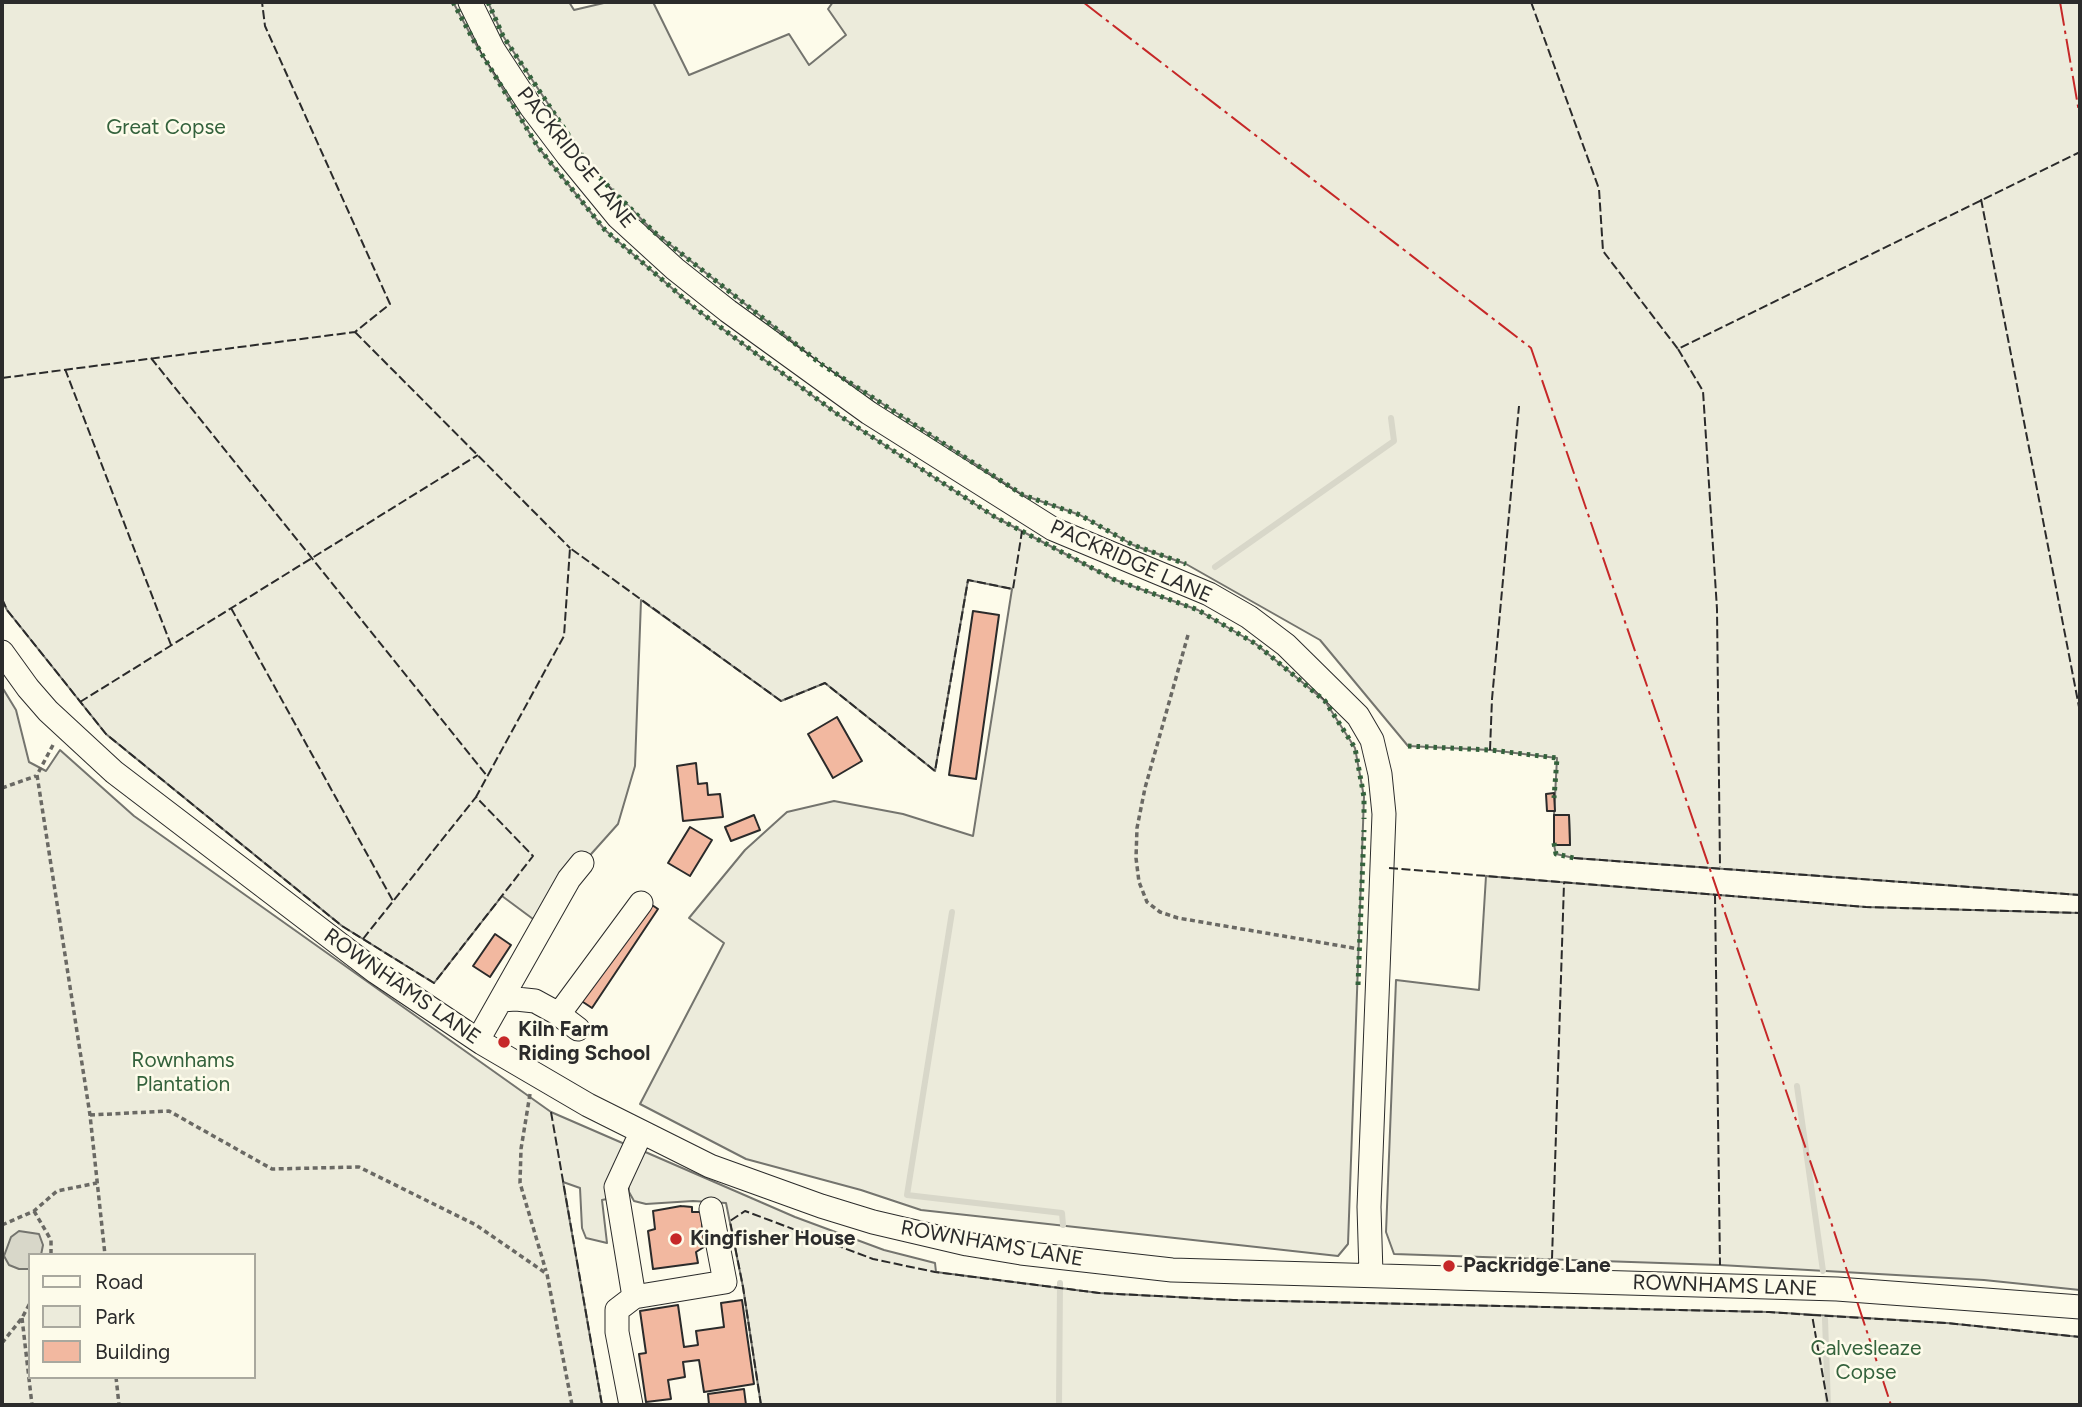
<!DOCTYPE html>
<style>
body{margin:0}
#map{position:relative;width:2082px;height:1407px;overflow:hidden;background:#fdfbea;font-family:Figtree,sans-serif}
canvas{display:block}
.frame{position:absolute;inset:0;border:4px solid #2b2b2b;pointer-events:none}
.legend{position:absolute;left:28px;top:1253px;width:228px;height:126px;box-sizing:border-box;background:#fdfbea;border:2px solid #a9a89e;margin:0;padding:9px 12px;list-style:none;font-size:21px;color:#2b2b2b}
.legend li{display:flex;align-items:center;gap:14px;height:35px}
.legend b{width:35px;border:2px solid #a9a89e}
</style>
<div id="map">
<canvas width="2082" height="1407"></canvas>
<div class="frame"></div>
<ul class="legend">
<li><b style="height:9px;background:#fdfbea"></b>Road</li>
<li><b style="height:19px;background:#ecebdb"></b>Park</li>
<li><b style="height:19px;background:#f2b8a0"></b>Building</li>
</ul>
</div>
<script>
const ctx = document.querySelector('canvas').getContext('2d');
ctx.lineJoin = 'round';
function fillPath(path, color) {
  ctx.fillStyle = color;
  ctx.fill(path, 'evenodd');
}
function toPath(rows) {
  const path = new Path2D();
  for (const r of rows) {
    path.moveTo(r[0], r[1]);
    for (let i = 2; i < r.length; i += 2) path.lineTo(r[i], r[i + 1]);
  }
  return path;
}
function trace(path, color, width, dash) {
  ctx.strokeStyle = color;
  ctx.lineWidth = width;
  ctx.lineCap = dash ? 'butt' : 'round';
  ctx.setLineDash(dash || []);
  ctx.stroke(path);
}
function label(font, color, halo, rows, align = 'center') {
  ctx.font = font + ' Figtree,sans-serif';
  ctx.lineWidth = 5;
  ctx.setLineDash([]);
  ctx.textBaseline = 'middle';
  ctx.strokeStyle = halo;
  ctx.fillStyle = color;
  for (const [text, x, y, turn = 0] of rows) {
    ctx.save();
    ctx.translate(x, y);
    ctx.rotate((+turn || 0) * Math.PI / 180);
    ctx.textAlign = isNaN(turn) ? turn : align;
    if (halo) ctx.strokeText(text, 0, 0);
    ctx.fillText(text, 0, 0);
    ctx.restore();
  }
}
const green = toPath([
 [2,2,453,2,474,41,538,147,605,230,696,309,840,416,995,517,1113,579,1198,610,1256,644,1325,701,1355,748,1364,797,1348,1244,1338,1256,921,1210,861,1190,746,1159,640,1104,724,943,689,918,745,850,787,812,834,801,903,814,973,836,1012,589,968,580,935,771,825,683,781,701,641,600,635,766,618,824,533,919,502,896,434,983,342,926,106,734,7,610,2,599,2,2],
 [488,2,569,2,574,10,608,2,653,2,689,75,789,34,809,65,846,35,828,9,833,2,2080,2,2080,895,1574,858,1556,854,1554,845,1570,845,1569,815,1554,815,1557,758,1490,750,1408,746,1320,640,1186,564,1133,545,1080,515,1023,495,821,364,654,232,590,167,503,36,488,2],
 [2,687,16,710,29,762,46,771,60,750,134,816,551,1112,627,1145,612,1198,602,1200,607,1243,586,1238,582,1228,580,1188,563,1182,602,1405,2,1405,2,687],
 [30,1255,254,1255,254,1377,30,1377,30,1255],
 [1486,876,1866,907,2080,913,2080,1290,1984,1280,1720,1265,1394,1254,1386,1232,1396,980,1479,990,1486,876],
 [643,1151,795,1217,884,1250,935,1263,936,1272,1099,1293,1233,1300,1769,1312,1947,1323,2080,1337,2080,1405,761,1405,743,1287,726,1203,693,1201,646,1204,634,1201,629,1192,628,1181,643,1151]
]);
fillPath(green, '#ecebdb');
trace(green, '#74746e', 2);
const water = toPath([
 [19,1231,39,1234,43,1245,41,1255,30,1255,30,1269,19,1269,9,1265,4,1256,11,1237,19,1231]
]);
fillPath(water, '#d8d7c9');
trace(water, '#74746e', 2);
trace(toPath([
 [1215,567,1394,441,1391,418],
 [952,912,907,1195,1062,1213,1063,1225],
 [1797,1086,1823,1271],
 [1825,1319,1828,1405],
 [1059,1405,1060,1283]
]), '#d8d7c9', 6);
const building = toPath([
 [973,611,999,615,976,779,949,775,973,611],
 [837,717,862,761,833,778,808,734,837,717],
 [696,763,698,784,707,783,708,795,720,794,723,817,683,821,677,766,696,763],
 [1554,793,1555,811,1547,811,1546,794,1554,793],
 [754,815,760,830,731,841,725,827,754,815],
 [1554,815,1569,815,1570,845,1554,845,1554,815],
 [690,827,712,840,690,876,668,863,690,827],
 [646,901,658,909,592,1008,580,1000,646,901],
 [495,934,511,945,490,977,473,966,495,934],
 [681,1206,692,1207,692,1212,701,1212,704,1247,696,1252,698,1263,653,1269,648,1231,655,1229,653,1211,681,1206],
 [742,1300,754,1384,704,1392,699,1360,683,1362,685,1377,668,1380,671,1399,646,1402,639,1354,646,1353,640,1311,678,1305,684,1347,698,1345,696,1331,724,1327,721,1303,742,1300],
 [744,1389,746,1405,709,1405,708,1394,744,1389]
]);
fillPath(building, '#f2b8a0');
trace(building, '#2b2b2b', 2);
const minor = toPath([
 [470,2,493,49,531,107,568,156,618,217,675,269,728,311,869,413,1053,529,1209,594,1249,617,1286,645,1358,716,1372,740,1380,774,1384,814,1369,1207,1371,1274],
 [2,652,28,688,48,711,114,772,376,972,482,1043,588,1105,710,1166,821,1206,873,1222,967,1244,1021,1253,1172,1270,1837,1289,2080,1307],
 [501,1000,516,999,535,1001,557,1013,578,1029],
 [559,1014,641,903],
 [478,1040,569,879,582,863],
 [634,1297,725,1282,711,1209],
 [631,1405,617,1332,617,1310,634,1297,616,1187,641,1133]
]);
trace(minor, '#2b2b2b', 25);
trace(toPath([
 [1188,635,1145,788,1137,828,1136,858,1139,882,1147,902,1160,912,1178,918,1359,949],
 [53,745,37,775,90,1115,105,1255],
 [2,788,36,776],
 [530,1094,521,1149,520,1183,546,1271],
 [90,1115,169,1111,272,1169,359,1167,476,1225,547,1274,572,1405],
 [34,1211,51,1240,51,1255],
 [2,1225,34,1211,57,1191,97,1183],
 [22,1318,32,1405],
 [2,1343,22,1318,30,1303],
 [116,1377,119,1405]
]), '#6a6964', 3.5, [5, 3.5]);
trace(minor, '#fdfbea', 23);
trace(toPath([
 [453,2,474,41,538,147,605,230,696,309,840,416,995,517,1113,579,1198,610,1256,644,1325,701,1355,748,1364,797,1364,819],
 [488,2,503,36,583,157],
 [600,178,654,232,821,364,1023,495,1080,515,1133,545,1186,564],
 [1408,746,1490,750,1557,758,1554,798],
 [1554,843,1556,854,1574,858],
 [1358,985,1364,830]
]), '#34623c', 5, [3.5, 5]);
trace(toPath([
 [1531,2,1599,189,1603,251,1678,349,2080,152],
 [1981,199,2080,712],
 [355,332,570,548],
 [1678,349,1703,391,1717,609,1720,867],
 [151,358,487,776],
 [65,369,171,645],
 [2,378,355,332,390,304,265,26,262,2],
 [2,599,7,610,106,734,342,926,434,983,533,856,476,797,564,636,570,548,781,701,825,683,935,771,968,580,1013,589,1022,531],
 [231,608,393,901],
 [80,702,478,455],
 [1490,750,1492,699,1519,406],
 [1574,858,2080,895],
 [1389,868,1866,907,2080,913],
 [1715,895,1720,1265],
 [363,939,476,797],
 [551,1112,602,1405],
 [1552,1259,1564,883],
 [1812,1315,1947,1323,2080,1337],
 [761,1405,743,1287,730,1221,745,1211,873,1259,935,1272,1099,1293,1233,1300,1769,1312,1812,1315,1828,1405]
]), '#2b2b2b', 2, [9, 3.5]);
trace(toPath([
 [1083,2,1531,348,1829,1216,1891,1405],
 [2060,2,2080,118]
]), '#c62828', 2, [24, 5, 3.5, 5]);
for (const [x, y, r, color] of [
 [504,1042,7,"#c62828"],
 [676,1239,7,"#c62828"],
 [1449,1266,7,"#c62828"]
]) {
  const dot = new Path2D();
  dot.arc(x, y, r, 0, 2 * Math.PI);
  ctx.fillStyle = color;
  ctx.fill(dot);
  trace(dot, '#fdfbea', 2.5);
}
label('21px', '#34623c', '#fdfbea', [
 ["Great Copse",166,128],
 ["Rownhams",183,1061],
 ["Plantation",183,1085],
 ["Calvesleaze",1866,1349],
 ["Copse",1866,1373]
]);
label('21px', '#2b2b2b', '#fdfbea', [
 ["PACKRIDGE LANE",576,158,51],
 ["PACKRIDGE LANE",1131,562,24],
 ["ROWNHAMS LANE",402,987,35],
 ["ROWNHAMS LANE",992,1244,10],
 ["ROWNHAMS LANE",1725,1286,2]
]);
label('bold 21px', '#2b2b2b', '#fdfbea', [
 ["Kiln Farm",518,1030],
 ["Riding School",518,1054],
 ["Kingfisher House",690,1239],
 ["Packridge Lane",1463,1266]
], 'left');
</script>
